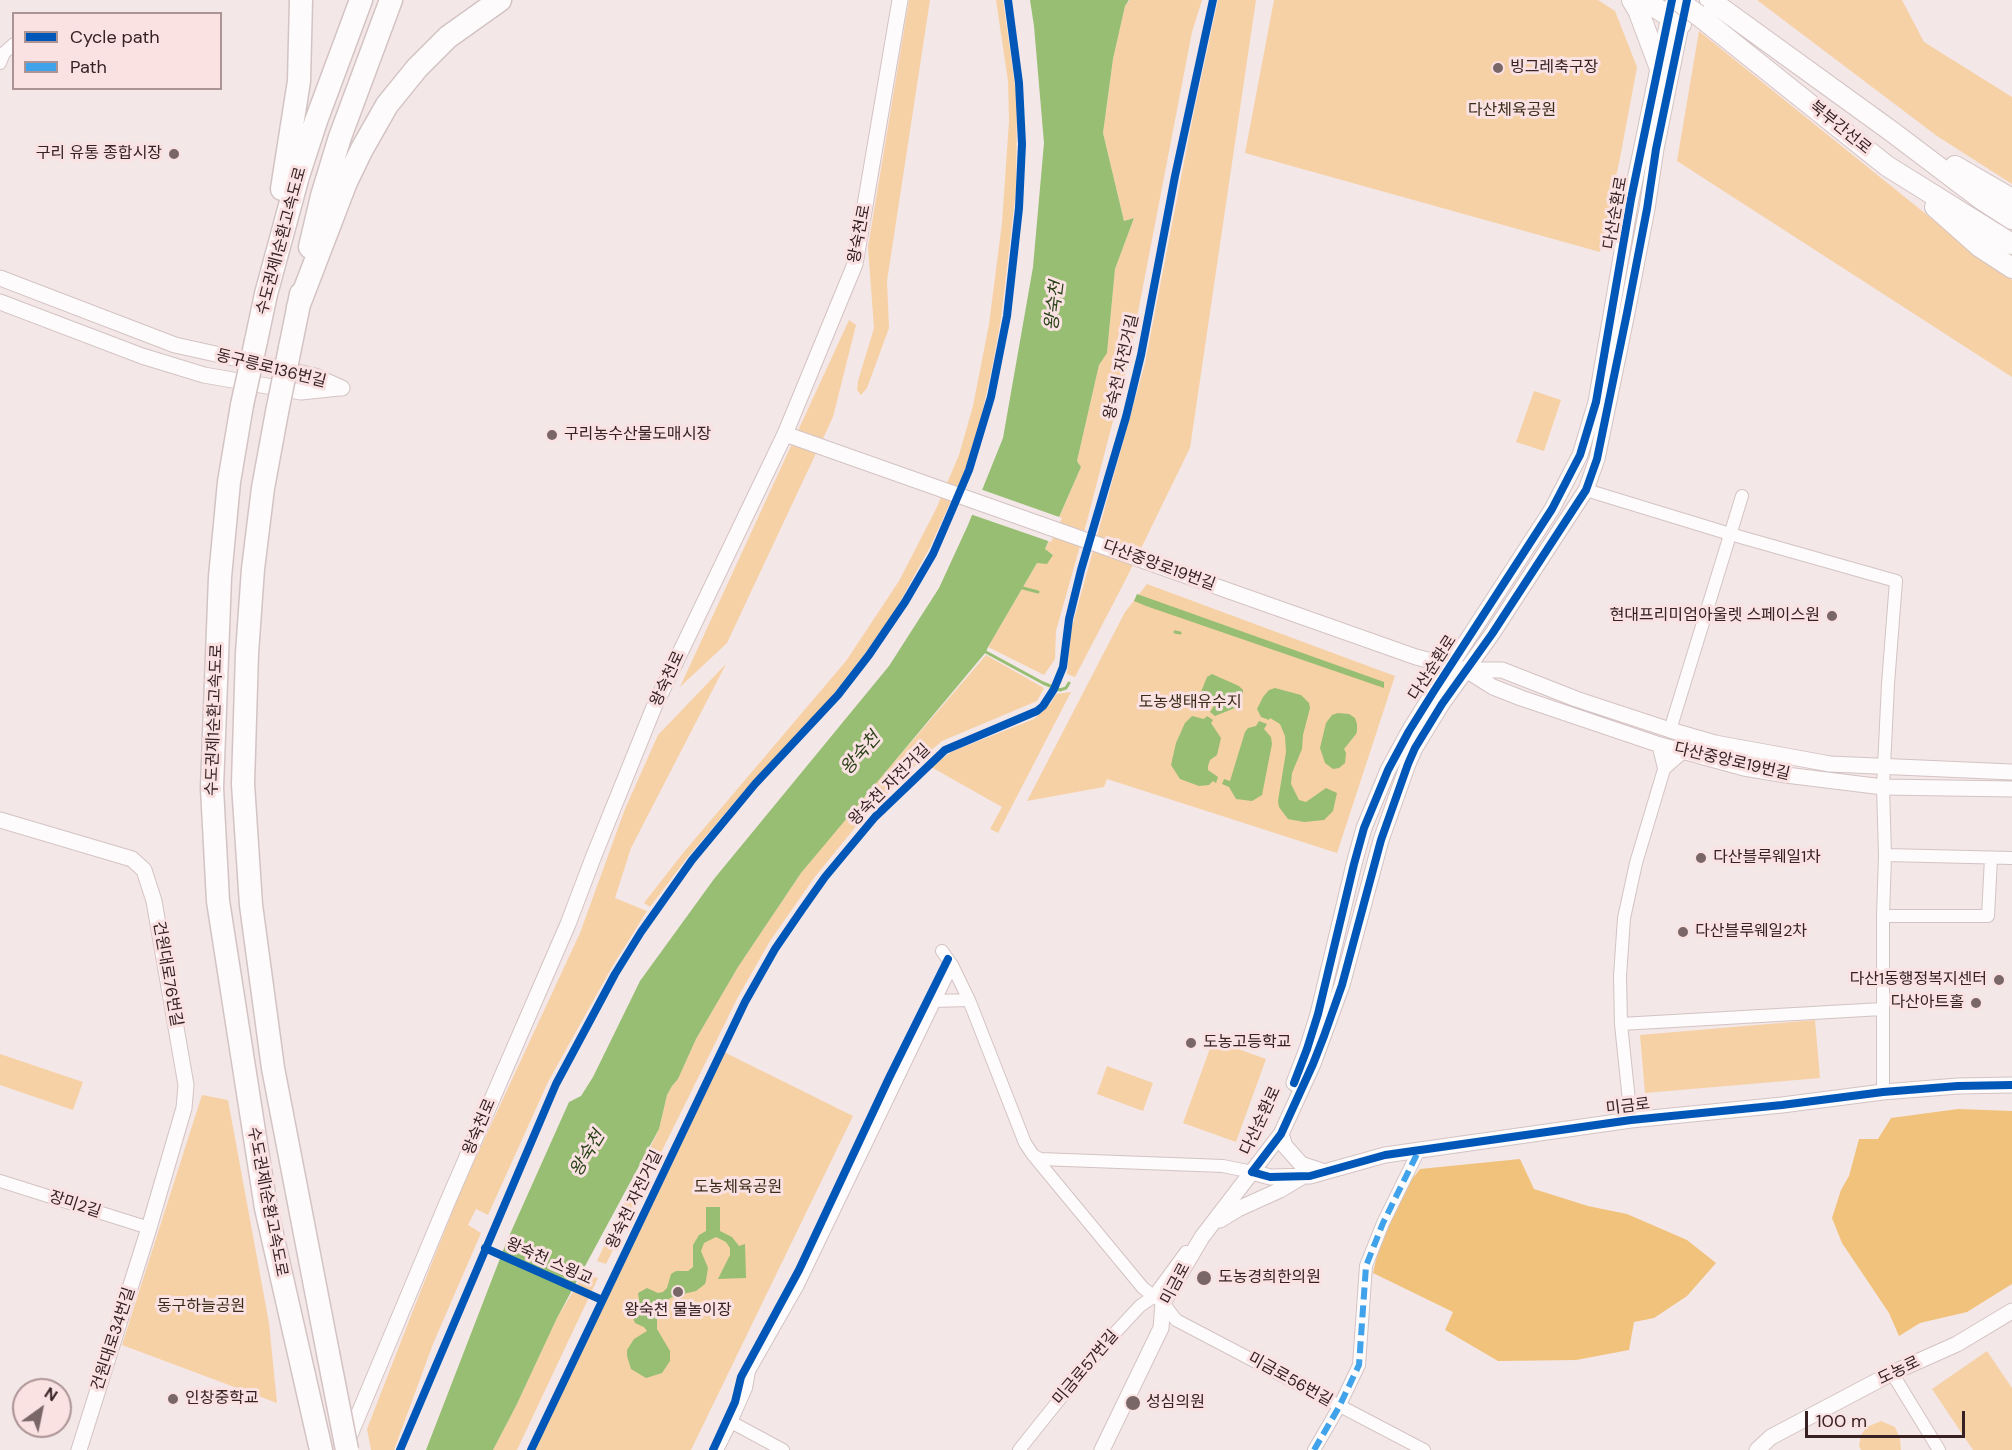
<!DOCTYPE html>
<meta charset="utf-8">
<style>
body{margin:0}
#map{position:relative;width:2012px;height:1450px;overflow:hidden;background:#f4e7e7;font-family:"DM Sans",sans-serif}
canvas{display:block}
.legend{position:absolute;left:12px;top:12px;width:210px;height:78px;box-sizing:border-box;background:#fae1e2;border:2px solid #ac9495;margin:0;padding:8px 10px;list-style:none;font-size:18px;color:#372122}
.legend li{display:flex;align-items:center;gap:12px;height:30px}
.legend b{width:30px;border:2px solid #ac9495}
.north{position:absolute;left:12px;top:1378px;width:60px;height:60px;box-sizing:border-box;background:#fae1e2;border:2px solid #ac9495;border-radius:50%;rotate:33deg;font-size:16px;font-weight:700;line-height:24px;text-align:center;color:#372122}
.north::after{content:'';display:block;margin:auto;width:21px;height:27px;background:#796667;clip-path:polygon(50% 0,100% 100%,50% 72%,0 100%)}
.scale{position:absolute;left:1805px;top:1411px;width:160px;height:27px;box-sizing:border-box;border:3px solid #372122;border-top:0;padding-left:8px;font-size:18px;line-height:21px;white-space:nowrap;color:#372122;-webkit-text-stroke:4px #fae1e2;paint-order:stroke}
</style>
<div id="map">
<canvas width="2012" height="1450"></canvas>
<ul class="legend">
<li><b style="height:8px;background:#0057b8"></b>Cycle path</li>
<li><b style="height:8px;background:#3fa2ea"></b>Path</li>
</ul>
<div class="north">N</div>
<div class="scale">100 m</div>
</div>
<script>
const ctx = document.querySelector('canvas').getContext('2d');
ctx.lineJoin = 'round';
function fillPath(path, color) {
  ctx.fillStyle = color;
  ctx.fill(path, 'evenodd');
}
function toPath(rows) {
  const path = new Path2D();
  for (const r of rows) {
    path.moveTo(r[0], r[1]);
    for (let i = 2; i < r.length; i += 2) path.lineTo(r[i], r[i + 1]);
  }
  return path;
}
function trace(path, color, width, dash) {
  ctx.strokeStyle = color;
  ctx.lineWidth = width;
  ctx.lineCap = dash ? 'butt' : 'round';
  ctx.setLineDash(dash || []);
  ctx.stroke(path);
}
function label(font, color, halo, rows, align = 'center') {
  ctx.font = font + ' "DM Sans","Noto Sans KR",sans-serif';
  ctx.lineWidth = 6;
  ctx.setLineDash([]);
  ctx.textBaseline = 'middle';
  ctx.strokeStyle = halo;
  ctx.fillStyle = color;
  for (const [text, x, y, turn = 0] of rows) {
    ctx.save();
    ctx.translate(x, y);
    ctx.rotate((+turn || 0) * Math.PI / 180);
    ctx.textAlign = isNaN(turn) ? turn : align;
    if (halo) ctx.strokeText(text, 0, 0);
    ctx.fillText(text, 0, 0);
    ctx.restore();
  }
}
fillPath(toPath([
 [909,0,930,0,887,281,889,328,867,388,861,395,857,390,858,381,874,328,868,247],
 [996,0,1003,0,1017,101,1016,190,1001,319,993,363,980,423,968,464,930,547,896,609,869,648,825,705,745,790,687,858,650,907,644,903,683,853,846,661,899,581,936,509,959,455,973,406,989,324,1002,223,1009,121,1008,81],
 [1130,0,1202,0,1192,32,1129,359,1087,521,1056,631,1055,659,1044,675,988,647,1037,563,1053,554,1045,550,1081,467,1077,461,1099,365,1107,352,1115,269,1134,218,1124,221,1103,133,1113,59,1125,6],
 [1218,0,1256,0,1190,448,1126,579,1075,677,1067,674,1071,630,1145,363,1193,116],
 [1274,0,1598,0,1615,11,1637,67,1620,158,1600,252,1245,153],
 [1757,0,1902,0,1924,42,2012,97,2012,184,1937,136],
 [1699,31,1984,261,2012,280,2012,377,1677,161],
 [849,320,856,325,833,417,727,643,680,687],
 [1534,391,1561,400,1544,451,1516,442],
 [1147,584,1395,676,1337,853,1107,779,1104,787,1027,801,1125,612],
 [986,655,1044,688,1037,701,942,741,928,753,862,819,814,878,770,941,738,997,606,1264,597,1261,659,1129,667,1095,672,1086,678,1079,696,1039,738,967,801,873,852,811],
 [726,664,631,848,615,898,647,911,612,967,548,1082,488,1215,476,1209,468,1225,481,1233,433,1344,394,1450,371,1450,367,1429,414,1308,463,1185,580,933,625,809,658,735],
 [1071,692,998,833,990,829,1002,807,931,767,951,752,1034,719,1051,703,1056,694],
 [1815,1020,1820,1078,1645,1093,1640,1035],
 [1213,1040,1266,1059,1236,1142,1183,1123],
 [724,1052,853,1116,691,1450,534,1450],
 [0,1054,83,1082,73,1110,0,1085],
 [1107,1066,1153,1083,1143,1111,1097,1094],
 [202,1095,228,1100,269,1323,277,1403,122,1345],
 [583,1275,598,1278,517,1450,493,1450,516,1406,557,1318],
 [1987,1351,2012,1388,2012,1450,1973,1450,1932,1389],
 [1881,1421,1895,1427,1900,1439,1901,1450,1861,1450,1859,1446,1861,1435,1867,1427]
]), '#f6d1a6');
fillPath(toPath([
 [1958,1109,2012,1111,2012,1284,1967,1312,1920,1323,1899,1336,1889,1313,1842,1243,1832,1218,1841,1190,1849,1176,1859,1139,1878,1139,1891,1118],
 [1520,1159,1534,1189,1588,1206,1627,1214,1687,1240,1716,1263,1687,1296,1654,1318,1634,1322,1629,1350,1576,1360,1498,1361,1445,1330,1453,1312,1373,1273,1379,1247,1409,1183,1420,1169]
]), '#f1c27b');
fillPath(toPath([
 [1030,0,1129,0,1125,6,1113,59,1103,133,1124,221,1134,218,1115,269,1107,353,1099,365,1077,461,1081,467,1045,549,1053,555,1047,564,1037,563,988,647,986,652,801,873,738,967,696,1039,678,1079,672,1086,667,1095,659,1129,557,1318,516,1406,493,1450,426,1450,506,1243,569,1102,581,1096,593,1077,640,981,714,879,889,666,939,588,968,525,1003,438,1033,267,1044,143,1034,26],
 [1137,594,1384,682,1384,688,1146,606,1134,601],
 [1212,674,1239,686,1243,690,1243,694,1235,708,1215,716,1210,712,1214,706,1201,692,1207,677],
 [1275,688,1301,695,1309,703,1310,708,1303,735,1302,749,1292,773,1291,784,1299,800,1306,802,1326,788,1337,793,1333,811,1324,820,1304,822,1288,819,1279,807,1278,801,1286,752,1285,736,1280,724,1270,718,1269,720,1261,717,1257,709,1263,697,1269,690],
 [1338,713,1349,714,1355,718,1357,724,1357,731,1356,734,1344,749,1346,753,1345,763,1339,768,1333,769,1325,763,1320,748,1326,723,1332,715],
 [1192,716,1204,719,1207,716,1213,720,1211,723,1221,738,1217,755,1210,760,1208,766,1208,770,1218,777,1216,783,1213,781,1209,785,1199,786,1180,779,1171,765,1176,743,1185,723],
 [1259,721,1267,724,1264,729,1271,737,1272,744,1262,795,1252,801,1236,799,1229,787,1222,784,1224,779,1230,781,1245,732,1248,728,1256,726],
 [706,1207,720,1207,720,1231,732,1237,739,1246,745,1244,746,1278,718,1279,730,1255,730,1248,726,1242,716,1237,704,1243,701,1251,708,1268,706,1280,705,1284,696,1291,674,1296,661,1304,657,1313,657,1329,670,1351,670,1361,662,1373,646,1378,631,1369,627,1356,627,1350,634,1339,647,1331,644,1327,635,1323,633,1318,640,1307,638,1293,647,1288,658,1293,663,1292,667,1288,671,1274,676,1271,688,1271,693,1267,693,1245,699,1235,706,1231]
]), '#97be72');
fillPath(toPath([
 [980,489,1062,518,1051,542,970,514]
]), '#f4e7e7');
trace(toPath([
 [1019,587,1038,592],
 [1175,632,1180,633],
 [984,651,1043,683,1060,690,1066,688,1069,683]
]), '#97be72', 3);
const minor = toPath([
 [0,63,4,53,14,44],
 [1586,490,1730,534,1896,581,1888,684,1883,787,1885,855,1883,916,1883,1092],
 [1670,730,1742,496],
 [1885,855,2012,858],
 [1883,916,1988,916,1991,858],
 [942,951,952,965,969,1000,1025,1143,1033,1155,1040,1159,1223,1166,1252,1172],
 [934,1001,969,1000],
 [1621,1024,1882,1009],
 [1631,1120,1621,1024,1620,976,1624,918,1636,863,1665,766],
 [1033,1155,1143,1288,1163,1303,1176,1320,1424,1450],
 [0,1181,149,1228],
 [1892,1373,1939,1450],
 [731,1422,746,1388,749,1371,798,1285,952,965],
 [717,1450,731,1422,783,1450],
 [1019,1450,1099,1350,1140,1306,1153,1297,1186,1252],
 [1314,1450,1339,1407,1359,1365,1366,1266,1383,1223,1419,1150]
]);
const tertiary = toPath([
 [0,278,175,345,315,376,342,388],
 [0,302,142,356,204,375,301,392,339,388],
 [785,434,1416,657,1466,670,1502,670,1576,699,1670,730,1715,743,1830,764,2012,772],
 [1466,670,1493,687,1521,698,1660,745,1744,768,1786,775,1883,787,2012,789],
 [1660,745,1665,766,1681,752],
 [0,820,132,859,144,870,154,901,186,1085,184,1108,149,1228,79,1450],
 [1294,1083,1307,1049,1318,1014,1354,864,1364,828,1388,770,1409,731,1434,691,1552,509,1580,455,1596,402,1631,199,1671,6],
 [1281,1134,1285,1146,1301,1164,1325,1172],
 [1252,1172,1270,1177,1310,1176,1385,1155,1631,1120,1782,1105,1883,1092,1958,1086,2012,1085],
 [1220,1220,1238,1209,1280,1190,1300,1178],
 [347,1442,447,1203,568,924,593,858,654,707,785,434,855,264,900,0],
 [1102,1450,1161,1328,1163,1303,1202,1237,1281,1134,1313,1064,1342,985,1381,840,1408,764,1415,748,1442,704,1492,634,1586,490,1597,459,1627,313,1647,209,1656,149,1683,15],
 [1757,1450,1771,1437,1892,1373,1957,1344,2012,1311]
]);
const trunk = toPath([
 [1632,0,1638,10,1659,66],
 [1644,0,1681,24],
 [1710,0,1891,131,1981,199,2012,219],
 [1698,15,1887,166,2012,244],
 [1955,166,2012,199],
 [1935,207,1980,247,2012,268]
]);
const motorway = toPath([
 [282,189,299,81,301,0],
 [310,247,322,196,340,137,391,0],
 [298,307,346,182,362,149,387,105,417,68,448,37,500,0],
 [256,341,266,294,298,176,316,121,361,0],
 [290,348,301,294],
 [242,405,229,482,220,577,212,788,218,901,266,1208,321,1450],
 [277,412,263,488,253,569,247,653,243,784,251,905,273,1068,328,1353]
]);
trace(minor, '#d4c3c4', 14);
trace(tertiary, '#d4c3c4', 17);
trace(trunk, '#d4c3c4', 22);
trace(motorway, '#d4c3c4', 25);
trace(minor, '#fdfbfb', 12);
trace(tertiary, '#fdfbfb', 15);
trace(trunk, '#fdfbfb', 20);
trace(motorway, '#fdfbfb', 22);
const trunkBridge = toPath([
 [1677,0,1698,15]
]);
const motorwayBridge = toPath([
 [242,405,256,341],
 [277,412,290,348],
 [328,1353,347,1450]
]);
trace(trunkBridge, '#d4c3c4', 22, []);
trace(motorwayBridge, '#d4c3c4', 25, []);
trace(trunkBridge, '#fdfbfb', 20);
trace(motorwayBridge, '#fdfbfb', 22);
trace(toPath([
 [1314,1450,1339,1407,1359,1365,1366,1266,1383,1223,1419,1150]
]), '#3fa2ea', 6, [12, 6]);
trace(toPath([
 [1294,1083,1307,1049,1318,1014,1354,864,1364,828,1388,770,1409,731,1434,691,1552,509,1580,455,1596,402,1631,199,1672,0],
 [1252,1172,1281,1134,1313,1064,1324,1036,1342,985,1381,840,1408,764,1415,748,1442,704,1492,634,1586,490,1597,459,1627,313,1647,209,1656,149,1687,0],
 [1252,1172,1270,1177,1310,1176,1385,1155,1631,1120,1782,1105,1883,1092,1958,1086,2012,1085],
 [485,1248,602,1300],
 [400,1450,556,1084,615,974,641,932,692,860,755,784,838,695,869,655,905,602,933,554,949,517,969,470,991,397,1007,316,1019,208,1022,144,1019,83,1008,0],
 [531,1450,745,1002,775,949,801,911,825,877,875,817,945,750,1037,711,1043,706,1054,689,1063,667,1069,619,1081,570,1126,417,1141,355,1175,176,1213,0],
 [713,1450,735,1402,741,1377,799,1270,889,1078,948,959]
]), '#0057b8', 8);
for (const [x, y, r, color] of [
 [1498,68,6,"#796667"],
 [174,154,6,"#796667"],
 [552,435,6,"#796667"],
 [1832,616,6,"#796667"],
 [1701,858,6,"#796667"],
 [1683,932,6,"#796667"],
 [1999,980,6,"#796667"],
 [1976,1003,6,"#796667"],
 [1191,1043,6,"#796667"],
 [1204,1278,8,"#796667"],
 [678,1292,6,"#796667"],
 [173,1399,6,"#796667"],
 [1133,1403,8,"#796667"]
]) {
  const dot = new Path2D();
  dot.arc(x, y, r, 0, 2 * Math.PI);
  ctx.fillStyle = color;
  ctx.fill(dot);
  trace(dot, '#fae1e2', 2);
}
label('16px', '#372122', '#fae1e2', [
 ["빙그레축구장",1510,68],
 ["구리 유통 종합시장",162,154,"right"],
 ["구리농수산물도매시장",564,435],
 ["현대프리미엄아울렛 스페이스원",1820,616,"right"],
 ["다산블루웨일1차",1713,858],
 ["다산블루웨일2차",1695,932],
 ["다산1동행정복지센터",1987,980,"right"],
 ["다산아트홀",1964,1003,"right"],
 ["도농고등학교",1203,1043],
 ["도농경희한의원",1218,1278],
 ["왕숙천 물놀이장",678,1311,"center"],
 ["인창중학교",185,1399],
 ["성심의원",1146,1403]
], 'left');
label('16px', '#3a2c19', '#fae1e2', [
 ["다산체육공원",1512,111],
 ["도농생태유수지",1190,703],
 ["도농체육공원",738,1188],
 ["동구하늘공원",201,1307]
]);
label('16px', '#372122', '#fae1e2', [
 ["북부간선로",1840,128,39],
 ["다산순환로",1616,213,-80],
 ["왕숙천로",860,234,-79],
 ["수도권제1순환고속도로",282,241,-75],
 ["왕숙천 자전거길",1122,367,-77],
 ["동구릉로136번길",271,369,14],
 ["다산중앙로19번길",1159,566,20],
 ["다산순환로",1433,668,-57],
 ["왕숙천로",668,679,-65],
 ["수도권제1순환고속도로",215,720,-88],
 ["다산중앙로19번길",1732,762,13],
 ["왕숙천 자전거길",890,785,-45],
 ["건원대로76번길",167,974,80],
 ["미금로",1628,1107,-7],
 ["다산순환로",1261,1121,-65],
 ["왕숙천로",480,1127,-67],
 ["왕숙천 자전거길",635,1200,-64],
 ["수도권제1순환고속도로",267,1202,79],
 ["장미2길",75,1205,18],
 ["왕숙천 스윙교",549,1262,24],
 ["미금로",1176,1284,-62],
 ["건원대로34번길",114,1339,-72],
 ["미금로57번길",1086,1368,-50],
 ["도농로",1899,1371,-26],
 ["미금로56번길",1290,1380,29]
]);
label('italic 18px', '#294217', '#fae1e2', [
 ["왕숙천",1055,306,-83],
 ["왕숙천",861,754,-49],
 ["왕숙천",588,1154,-59]
]);
</script>
